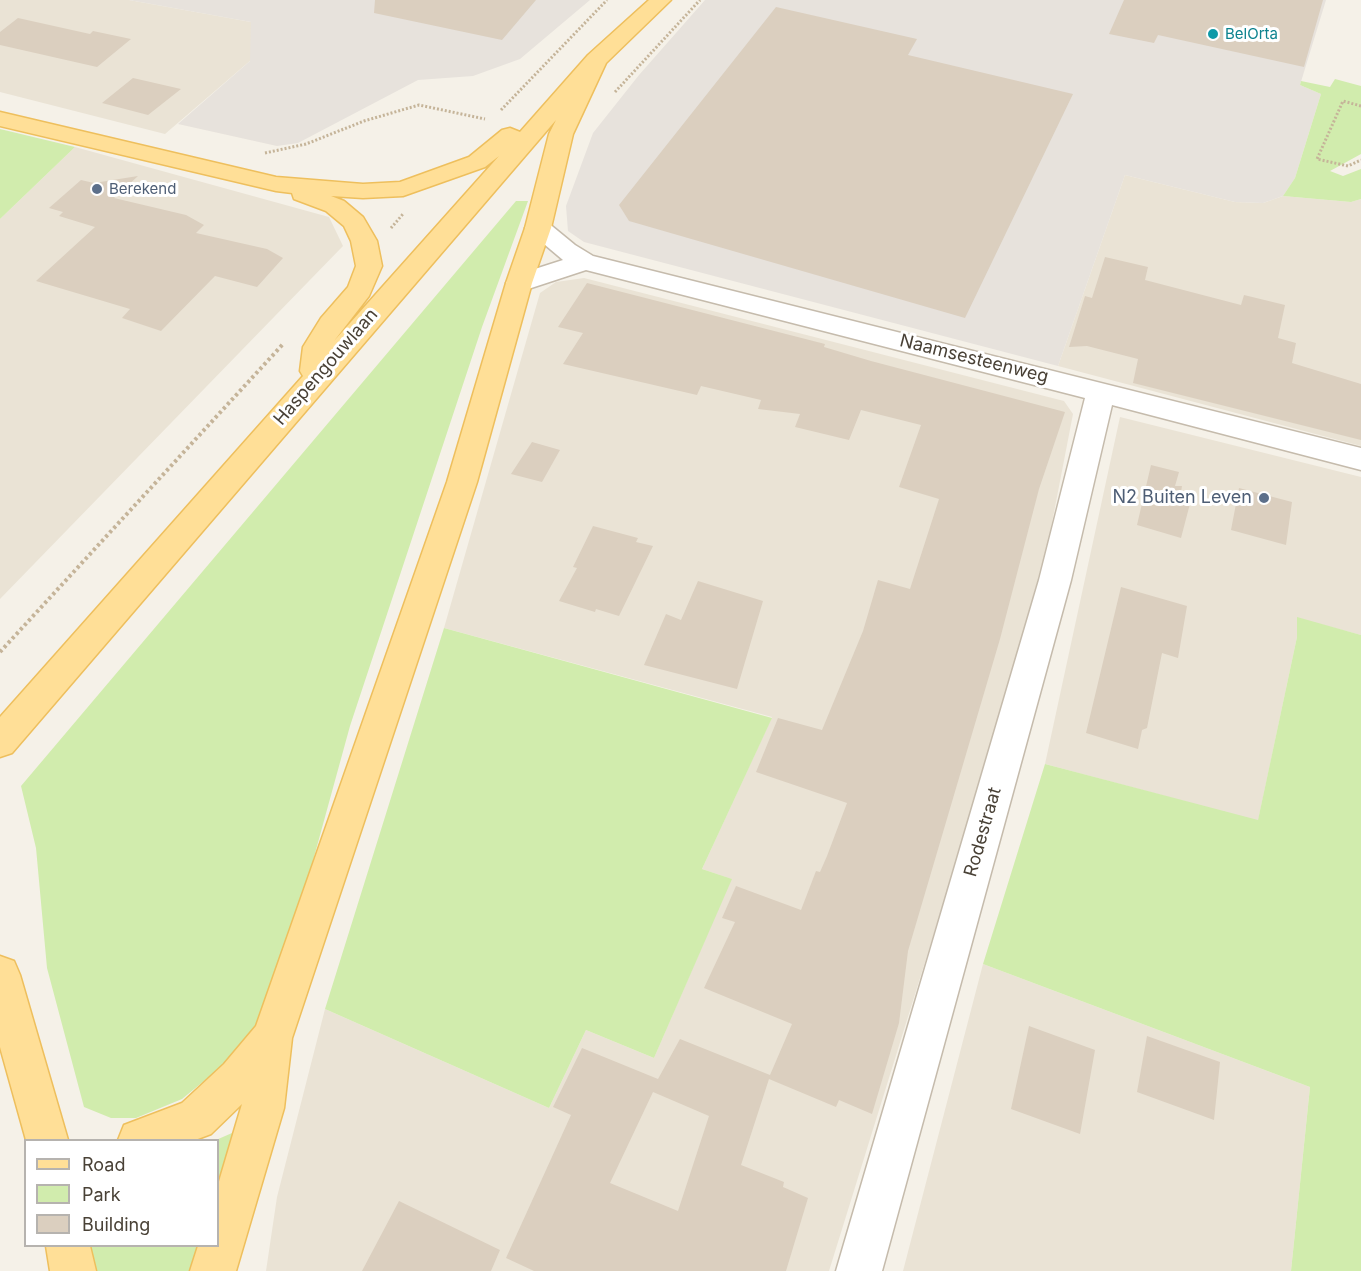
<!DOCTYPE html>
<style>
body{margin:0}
#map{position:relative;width:1361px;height:1271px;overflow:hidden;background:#f5f1e8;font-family:Inter,sans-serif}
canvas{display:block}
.legend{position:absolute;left:24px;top:1139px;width:195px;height:108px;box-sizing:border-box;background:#fff;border:2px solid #b6b3af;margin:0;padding:8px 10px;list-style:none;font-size:18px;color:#494136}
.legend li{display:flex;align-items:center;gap:12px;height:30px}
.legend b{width:30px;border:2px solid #b6b3af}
</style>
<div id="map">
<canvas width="1361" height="1271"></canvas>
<ul class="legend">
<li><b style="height:8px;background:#ffdf97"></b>Road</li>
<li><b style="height:16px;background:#d1ecad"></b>Park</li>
<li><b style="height:16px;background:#dbcfbf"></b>Building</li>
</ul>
</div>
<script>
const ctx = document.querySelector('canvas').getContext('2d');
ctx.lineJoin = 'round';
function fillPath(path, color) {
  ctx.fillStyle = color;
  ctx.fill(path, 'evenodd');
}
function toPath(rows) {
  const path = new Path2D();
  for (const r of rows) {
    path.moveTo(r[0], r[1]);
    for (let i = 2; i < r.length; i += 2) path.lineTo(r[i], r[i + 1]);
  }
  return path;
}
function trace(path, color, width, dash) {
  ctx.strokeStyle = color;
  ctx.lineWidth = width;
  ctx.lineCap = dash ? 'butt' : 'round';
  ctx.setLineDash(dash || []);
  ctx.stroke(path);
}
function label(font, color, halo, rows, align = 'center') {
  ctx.font = font + ' Inter,sans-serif';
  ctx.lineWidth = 6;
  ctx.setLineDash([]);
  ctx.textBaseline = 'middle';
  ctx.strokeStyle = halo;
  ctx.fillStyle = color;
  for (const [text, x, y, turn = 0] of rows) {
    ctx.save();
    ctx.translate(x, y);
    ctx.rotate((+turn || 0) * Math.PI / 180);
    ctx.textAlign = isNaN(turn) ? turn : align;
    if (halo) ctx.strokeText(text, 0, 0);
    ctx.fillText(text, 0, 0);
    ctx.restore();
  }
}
fillPath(toPath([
 [0,0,129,0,251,22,251,60,165,134,0,92],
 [75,147,329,217,343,246,0,599,0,219],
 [1125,175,1235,202,1263,203,1283,196,1351,202,1361,199,1361,446,1058,366],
 [584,278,1064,401,1073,414,1049,538,998,727,829,1271,266,1271,277,1197,325,1009,549,1108,586,1030,654,1058,731,879,702,869,772,717,444,628,540,293,556,282],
 [1120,417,1361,477,1361,635,1297,618,1297,637,1258,821,1045,764],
 [983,964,1310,1087,1291,1271,903,1271]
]), '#eae3d5');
fillPath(toPath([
 [129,0,590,0,520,59,473,76,418,80,298,143,277,146,178,124,250,61,251,22],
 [705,0,1326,0,1300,85,1321,94,1295,178,1283,196,1263,203,1235,202,1125,175,1058,366,584,242,568,231,566,206,593,133,639,75]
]), '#e7e2dc');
fillPath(toPath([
 [1335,79,1361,86,1361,154,1330,171,1343,176,1361,169,1361,199,1351,202,1283,196,1295,178,1321,94,1300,85,1301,81,1330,87],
 [0,129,75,147,0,219],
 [516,201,528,201,482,327,350,726,281,977,252,1033,227,1062,182,1099,136,1118,111,1118,84,1107,47,968,36,848,21,786],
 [1297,617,1361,635,1361,1271,1291,1271,1310,1087,983,964,1045,764,1258,820,1297,637],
 [444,628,772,718,702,869,732,879,654,1058,586,1030,549,1108,325,1009],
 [232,1133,236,1135,238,1142,218,1205,216,1140],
 [89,1246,204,1246,196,1271,94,1271]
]), '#d1ecad');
fillPath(toPath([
 [375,0,536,0,502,40,374,13],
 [1124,0,1323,0,1304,67,1158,35,1154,43,1109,34],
 [776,7,917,39,908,55,1073,94,965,318,629,221,619,205],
 [18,18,90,34,93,31,131,39,97,67,0,45,0,32],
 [133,78,181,89,148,115,102,103],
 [138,176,114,198,186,215,204,225,196,233,267,249,283,258,257,287,215,276,161,331,122,318,130,309,36,281,95,227,59,216,63,212,49,208,81,180,94,183],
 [1105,257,1148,267,1145,280,1241,305,1244,295,1285,305,1278,338,1296,343,1292,363,1361,384,1361,440,1133,383,1138,359,1087,346,1069,347,1085,296,1092,298],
 [587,283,825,344,824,347,871,361,1065,412,1039,489,1000,639,908,951,899,1023,872,1114,839,1100,836,1107,769,1079,741,1165,784,1182,783,1187,808,1198,786,1271,534,1271,506,1258,571,1115,553,1107,582,1048,658,1079,680,1039,770,1075,792,1024,704,988,735,922,722,918,736,886,801,910,816,871,820,872,827,856,847,803,756,772,778,718,822,730,863,631,878,580,910,589,939,499,899,487,921,425,861,410,849,440,795,427,800,414,758,409,761,400,701,386,697,395,563,364,583,333,558,327],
 [653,1092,709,1116,678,1211,610,1183],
 [532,442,560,450,542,482,511,474],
 [1151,465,1179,472,1175,486,1182,486,1181,492,1192,496,1181,538,1137,525],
 [1239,488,1292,502,1286,545,1231,530],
 [593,526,638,538,636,542,653,546,619,616,596,609,595,612,559,601,577,568,573,567],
 [698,581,763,601,737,689,644,665,666,614,681,620],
 [1121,587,1187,606,1178,658,1162,653,1147,728,1142,730,1138,749,1086,733],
 [1029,1026,1095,1050,1080,1134,1011,1109],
 [1147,1036,1220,1062,1214,1120,1137,1092],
 [399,1201,500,1250,491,1271,362,1271]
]), '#dbcfbf');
const minor = toPath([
 [538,220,547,222,575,245,593,256,1361,448,1361,470,1112,405,1071,580,882,1271,836,1271,1039,580,1085,398,586,270,519,292,510,289,506,283,510,277,563,260,525,228,529,222,538,220]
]);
const major = toPath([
 [649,0,671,0,606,63,573,134,551,228,532,283,477,482,292,1038,284,1108,236,1271,190,1271,198,1246,218,1246,218,1185,242,1104,211,1134,195,1140,118,1140,124,1125,182,1103,224,1064,256,1026,447,482,506,283,525,228,549,134,556,120,12,753,0,757,0,717,303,376,300,371,303,347,321,318,348,287,356,266,351,241,344,226,326,211,294,199,292,193,276,191,0,126,0,112,276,177,363,184,400,182,469,157,502,130,510,128,520,132,588,55,649,0],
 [499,156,334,341,369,296,382,266,377,241,363,217,344,201,331,196,363,198,403,196,485,167,499,156],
 [0,956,14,961,20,975,68,1140,26,1140,0,1047,0,956],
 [46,1246,90,1246,96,1271,50,1271,46,1246]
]);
trace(minor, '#c5bbac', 3);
trace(major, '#eebf5d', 3);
trace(toPath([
 [615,92,700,0],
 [1361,106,1343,101,1317,159,1348,166,1361,160],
 [501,110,607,0],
 [265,153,306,144,364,121,419,105,485,119],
 [391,228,403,214]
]), '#c5b499', 3, [2, 2]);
trace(toPath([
 [0,652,284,343]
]), '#c5b499', 4, [3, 3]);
fillPath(minor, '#fff');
fillPath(major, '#ffdf97');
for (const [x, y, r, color] of [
 [1213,34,6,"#0f9aa8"],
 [97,189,6,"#5c6f8a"],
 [1264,498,6,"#5c6f8a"]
]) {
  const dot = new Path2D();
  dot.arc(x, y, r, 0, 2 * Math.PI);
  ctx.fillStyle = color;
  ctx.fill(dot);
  trace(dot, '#fff', 2);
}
label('15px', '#0d838f', '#fff', [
 ["BelOrta",1225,34]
], 'left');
label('15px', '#4e5e75', '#fff', [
 ["Berekend",109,189]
], 'left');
label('18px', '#494136', '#fff', [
 ["Naamsesteenweg",974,359,14],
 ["Haspengouwlaan",326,367,-49],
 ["Rodestraat",983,832,-74]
]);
label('18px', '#4e5e75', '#fff', [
 ["N2 Buiten Leven",1252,498]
], 'right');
</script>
